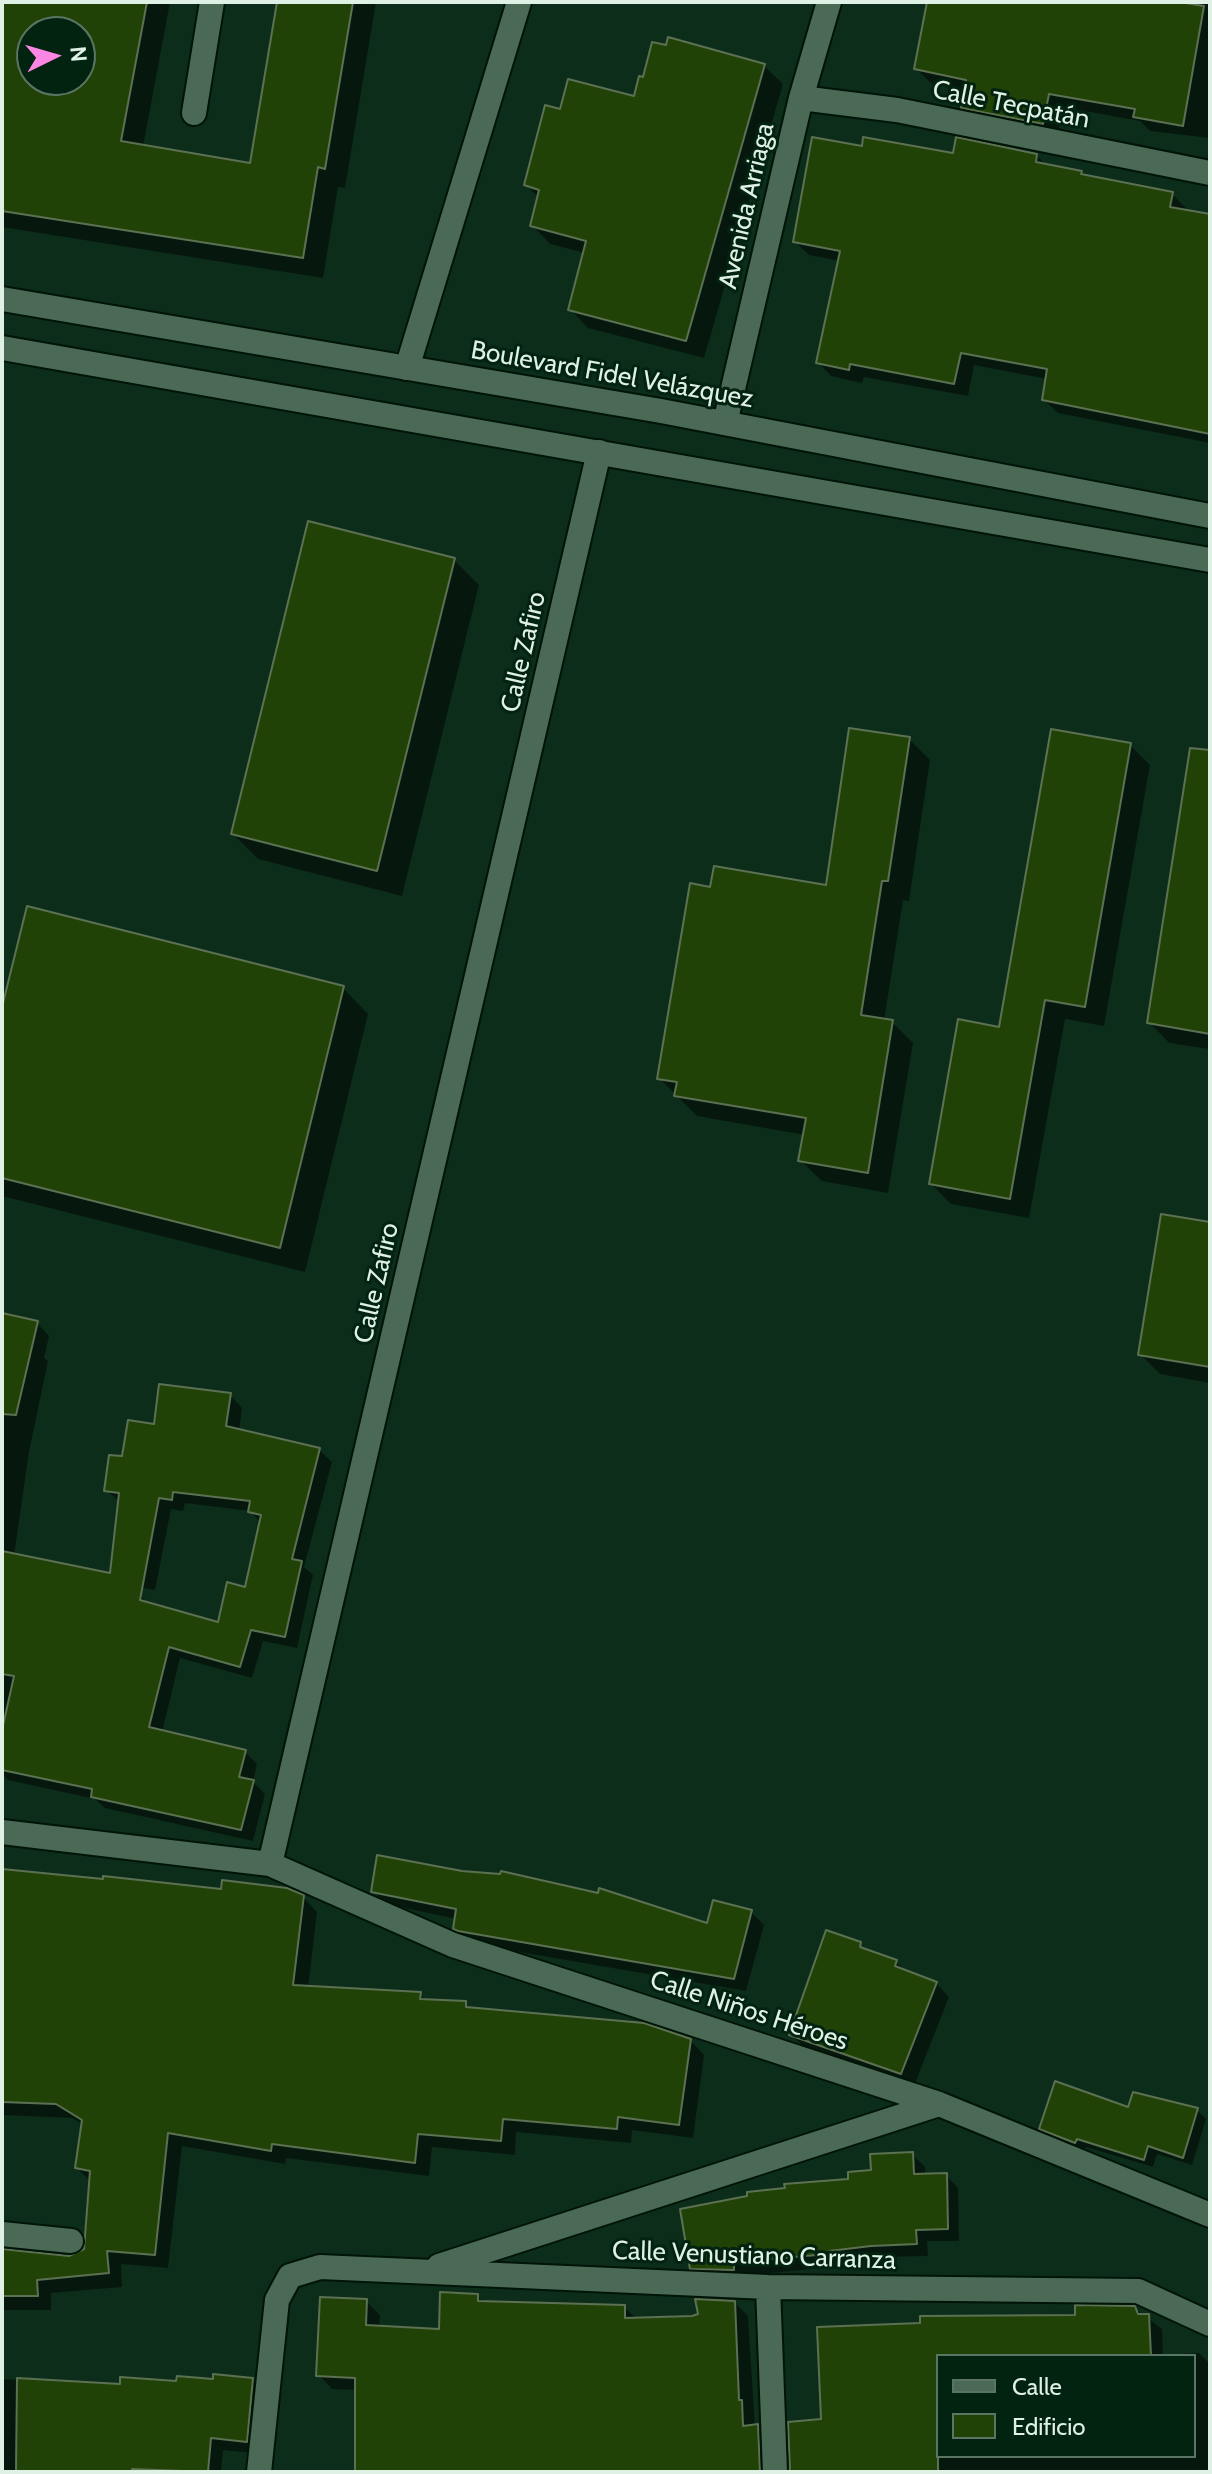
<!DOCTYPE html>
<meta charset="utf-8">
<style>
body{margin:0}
#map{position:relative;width:1212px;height:2474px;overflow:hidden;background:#0d2d1b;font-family:Cabin,sans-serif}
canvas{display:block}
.frame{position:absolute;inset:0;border:4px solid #dff1e4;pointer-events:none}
.legend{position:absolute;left:936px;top:2354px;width:260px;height:104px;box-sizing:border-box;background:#032311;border:2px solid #5b7565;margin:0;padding:10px 14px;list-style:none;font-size:24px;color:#dff1e4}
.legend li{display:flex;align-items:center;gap:16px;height:40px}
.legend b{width:40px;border:2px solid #5b7565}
.north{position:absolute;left:16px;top:16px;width:80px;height:80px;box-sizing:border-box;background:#032311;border:2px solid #5b7565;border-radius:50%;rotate:85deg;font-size:22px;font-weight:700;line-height:32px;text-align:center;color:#dff1e4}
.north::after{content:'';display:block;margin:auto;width:28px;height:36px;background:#fc86e4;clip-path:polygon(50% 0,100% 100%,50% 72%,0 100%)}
</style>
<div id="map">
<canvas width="1212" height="2474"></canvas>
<div class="frame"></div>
<ul class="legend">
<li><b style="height:10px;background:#4a6a55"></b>Calle</li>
<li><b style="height:22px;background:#204207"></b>Edificio</li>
</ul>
<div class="north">N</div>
</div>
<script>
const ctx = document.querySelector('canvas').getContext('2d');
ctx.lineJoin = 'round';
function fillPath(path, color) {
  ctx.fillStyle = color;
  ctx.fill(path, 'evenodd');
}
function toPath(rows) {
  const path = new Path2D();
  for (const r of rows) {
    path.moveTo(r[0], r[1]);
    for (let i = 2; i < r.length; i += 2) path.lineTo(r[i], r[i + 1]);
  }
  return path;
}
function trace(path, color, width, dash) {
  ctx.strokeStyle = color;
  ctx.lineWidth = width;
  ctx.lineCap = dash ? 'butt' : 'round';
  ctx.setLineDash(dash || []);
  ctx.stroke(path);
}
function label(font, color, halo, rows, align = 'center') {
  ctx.font = font + ' Cabin,sans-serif';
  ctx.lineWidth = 6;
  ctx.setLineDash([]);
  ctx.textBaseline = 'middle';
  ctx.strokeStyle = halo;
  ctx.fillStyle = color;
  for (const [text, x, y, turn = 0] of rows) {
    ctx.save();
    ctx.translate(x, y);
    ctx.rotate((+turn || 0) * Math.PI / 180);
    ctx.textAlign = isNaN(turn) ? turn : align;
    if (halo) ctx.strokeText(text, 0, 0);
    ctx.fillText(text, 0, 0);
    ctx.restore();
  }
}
fillPath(toPath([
 [2,2,170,2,143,147,252,165,279,2,376,2,345,188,338,187,323,278,2,227],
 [32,32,80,32,80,80,32,80],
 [929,2,1210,2,1210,138,1150,131,1140,121,1063,107,1057,137,978,121,963,107,967,90,931,83,916,69],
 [764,66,783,84,704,358,588,328,570,309,585,253,550,244,532,225,539,198,526,185,562,112,635,99],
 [863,148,954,155,1036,155,1048,167,1172,194,1186,208,1185,212,1210,216,1210,443,1058,413,1044,400,1047,379,974,365,968,396,864,377,862,383,831,376,818,362,840,261,809,255,795,242],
 [454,560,479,585,402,896,258,859,233,834],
 [909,739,930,760,909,901,903,900,884,1021,892,1022,913,1043,888,1193,822,1181,800,1160,805,1135,697,1116,659,1078,712,889,827,888],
 [1130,745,1150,765,1104,1026,1065,1019,1029,1218,951,1204,931,1184],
 [1210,767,1210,1049,1169,1043,1150,1023],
 [343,988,368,1014,305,1272,2,1196,2,1014],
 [1210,1224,1210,1383,1160,1374,1140,1354],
 [2,1315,37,1323,49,1336,44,1358,48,1361,29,1452,13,1563,2,1561],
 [230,1395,242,1408,239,1431,319,1450,332,1462,304,1567,313,1575,297,1648,263,1641,252,1678,180,1658,162,1732,245,1752,257,1764,253,1782,265,1794,253,1841,105,1808,95,1799,8,1780,2,1774,2,1669,140,1595,150,1605,219,1625,247,1589,261,1523,250,1511,185,1503,183,1511,171,1509,155,1590,124,1584,120,1502,106,1490,123,1459,156,1426],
 [2,1871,303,1897,317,1912,308,1988,420,1994,427,2002,465,2003,472,2010,690,2040,704,2055,693,2138,632,2130,631,2143,516,2132,515,2155,432,2147,429,2176,286,2158,285,2164,182,2146,168,2268,121,2264,122,2287,51,2293,51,2310,2,2310,2,2251,70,2258,85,2250,91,2182,77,2168,84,2125,72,2118,2,2115],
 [462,1873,502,1876,709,1926,751,1912,764,1925,746,1991,479,1945,468,1941,455,1928,457,1919,386,1904,373,1891],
 [827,1932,896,1962,907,1972,936,1983,949,1997,914,2086,805,2048,791,2034],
 [1165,2100,1197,2110,1206,2119,1192,2165,1157,2154,1153,2167,1086,2147,1084,2151,1050,2137,1041,2128,1163,2103],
 [913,2155,925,2167,925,2176,946,2175,958,2188,959,2241,927,2241,928,2256,884,2257,840,2262,840,2266,704,2280,692,2268,850,2181],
 [477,2296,484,2303,624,2307,637,2319,692,2318,735,2303,748,2316,755,2427,771,2440,772,2472,357,2472,357,2390,332,2389,319,2375,366,2301,380,2315,379,2328,441,2331],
 [1134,2308,1162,2329,1163,2355,1199,2353,1210,2364,1210,2472,792,2472,823,2421,819,2329,1077,2317],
 [938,2356,1194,2356,1194,2456,938,2456],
 [2,2379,122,2386,253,2380,266,2393,260,2454,223,2450,221,2472,2,2472]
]), '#0007');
const building = toPath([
 [2,2,147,2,121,141,250,163,277,2,353,2,325,169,318,167,303,258,2,211,2,2],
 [32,32,80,32,80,80,32,80,32,32],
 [927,2,1179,2,1204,6,1183,126,1133,117,1135,109,1049,94,1043,124,961,108,966,80,914,69,927,2],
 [668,37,765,64,686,341,568,310,586,241,530,226,539,190,524,185,545,105,560,109,568,79,634,96,639,76,643,77,652,42,666,45,668,37],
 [812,137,862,146,863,137,953,153,956,137,1037,154,1036,162,1082,171,1081,174,1173,192,1170,207,1210,214,1210,434,1042,400,1047,369,961,353,954,384,850,364,849,370,816,363,840,251,793,242,812,137],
 [308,521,455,558,377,871,231,834,308,521],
 [849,728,910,737,888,881,882,881,861,1015,893,1020,868,1173,798,1161,806,1118,674,1096,677,1082,657,1079,690,883,710,887,714,866,826,885,849,728],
 [1051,729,1131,743,1085,1007,1045,1000,1010,1199,929,1184,958,1019,999,1027,1051,729],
 [1190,748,1210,750,1210,1034,1147,1023,1190,748],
 [27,906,344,986,280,1248,2,1178,2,1007,27,906],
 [1161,1214,1210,1222,1210,1367,1138,1355,1161,1214],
 [2,1313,38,1321,16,1415,2,1414,2,1313],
 [159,1384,231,1393,226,1426,320,1448,292,1559,302,1561,285,1637,251,1630,240,1667,169,1647,149,1727,246,1750,239,1777,254,1780,241,1830,91,1797,92,1789,2,1770,2,1730,14,1676,2,1674,2,1551,110,1573,119,1493,104,1491,109,1455,122,1456,128,1420,154,1424,159,1384],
 [173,1492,250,1501,248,1512,261,1515,245,1587,227,1582,218,1622,140,1600,159,1498,172,1500,173,1492],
 [377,1855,462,1871,500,1874,501,1871,598,1893,599,1888,707,1923,713,1900,752,1910,734,1979,458,1931,453,1929,456,1909,371,1892,377,1855],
 [2,1869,103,1879,103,1876,221,1889,222,1880,287,1888,304,1895,293,1985,421,1992,420,1999,466,2001,466,2007,644,2023,691,2039,679,2125,618,2117,617,2129,503,2119,501,2141,418,2134,415,2163,272,2144,271,2151,168,2133,155,2255,107,2251,109,2273,37,2280,38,2296,2,2296,2,2249,69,2256,84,2249,90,2171,75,2168,82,2120,56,2104,2,2102,2,1869],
 [826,1930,861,1942,860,1947,897,1960,895,1966,937,1982,901,2074,789,2035,826,1930],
 [1055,2081,1128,2107,1133,2092,1198,2108,1183,2158,1148,2146,1144,2160,1077,2139,1075,2143,1039,2129,1055,2081],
 [913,2152,914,2174,947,2173,948,2229,916,2230,917,2244,871,2246,829,2251,829,2254,734,2262,734,2270,690,2269,680,2209,747,2196,747,2192,785,2188,784,2184,848,2179,848,2172,871,2170,870,2154,913,2152],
 [440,2292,478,2294,478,2301,625,2305,625,2318,692,2316,698,2314,695,2299,735,2301,739,2400,742,2400,743,2426,758,2424,760,2472,355,2472,355,2378,316,2376,320,2297,367,2299,366,2325,439,2329,440,2292],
 [1075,2305,1135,2306,1138,2314,1149,2314,1151,2356,938,2356,938,2472,790,2472,788,2422,821,2419,817,2327,920,2323,920,2316,1075,2315,1075,2305],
 [213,2374,253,2378,247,2442,211,2438,208,2472,132,2469,132,2472,16,2471,17,2378,120,2384,120,2377,176,2381,177,2376,213,2379,213,2374]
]);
fillPath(building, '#204207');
trace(building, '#5c7052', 2);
const minor = toPath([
 [801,98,897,110,1210,173],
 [194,113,212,2],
 [407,368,519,2],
 [725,423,801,98,829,2],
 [2,1832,270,1864,453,1945,939,2104,1210,2215],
 [270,1864,599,452],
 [2,2234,71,2241],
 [439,2266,939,2104],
 [768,2287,775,2472],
 [259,2472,277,2300,290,2276,320,2267,768,2287,1138,2291,1210,2324]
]);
const secondary = toPath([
 [2,299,661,411,1210,516],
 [2,348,1210,560]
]);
trace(minor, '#001407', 28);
trace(secondary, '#001407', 28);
trace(minor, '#4a6a55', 24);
trace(secondary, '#4a6a55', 24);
label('26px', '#dff1e4', '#032311', [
 ["Calle Tecpatán",1011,105,11],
 ["Avenida Arriaga",747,206,-77],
 ["Boulevard Fidel Velázquez",612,375,10],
 ["Calle Zafiro",524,652,-77],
 ["Calle Zafiro",377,1283,-77],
 ["Calle Niños Héroes",749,2011,18],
 ["Calle Venustiano Carranza",754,2256,2]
]);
</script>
